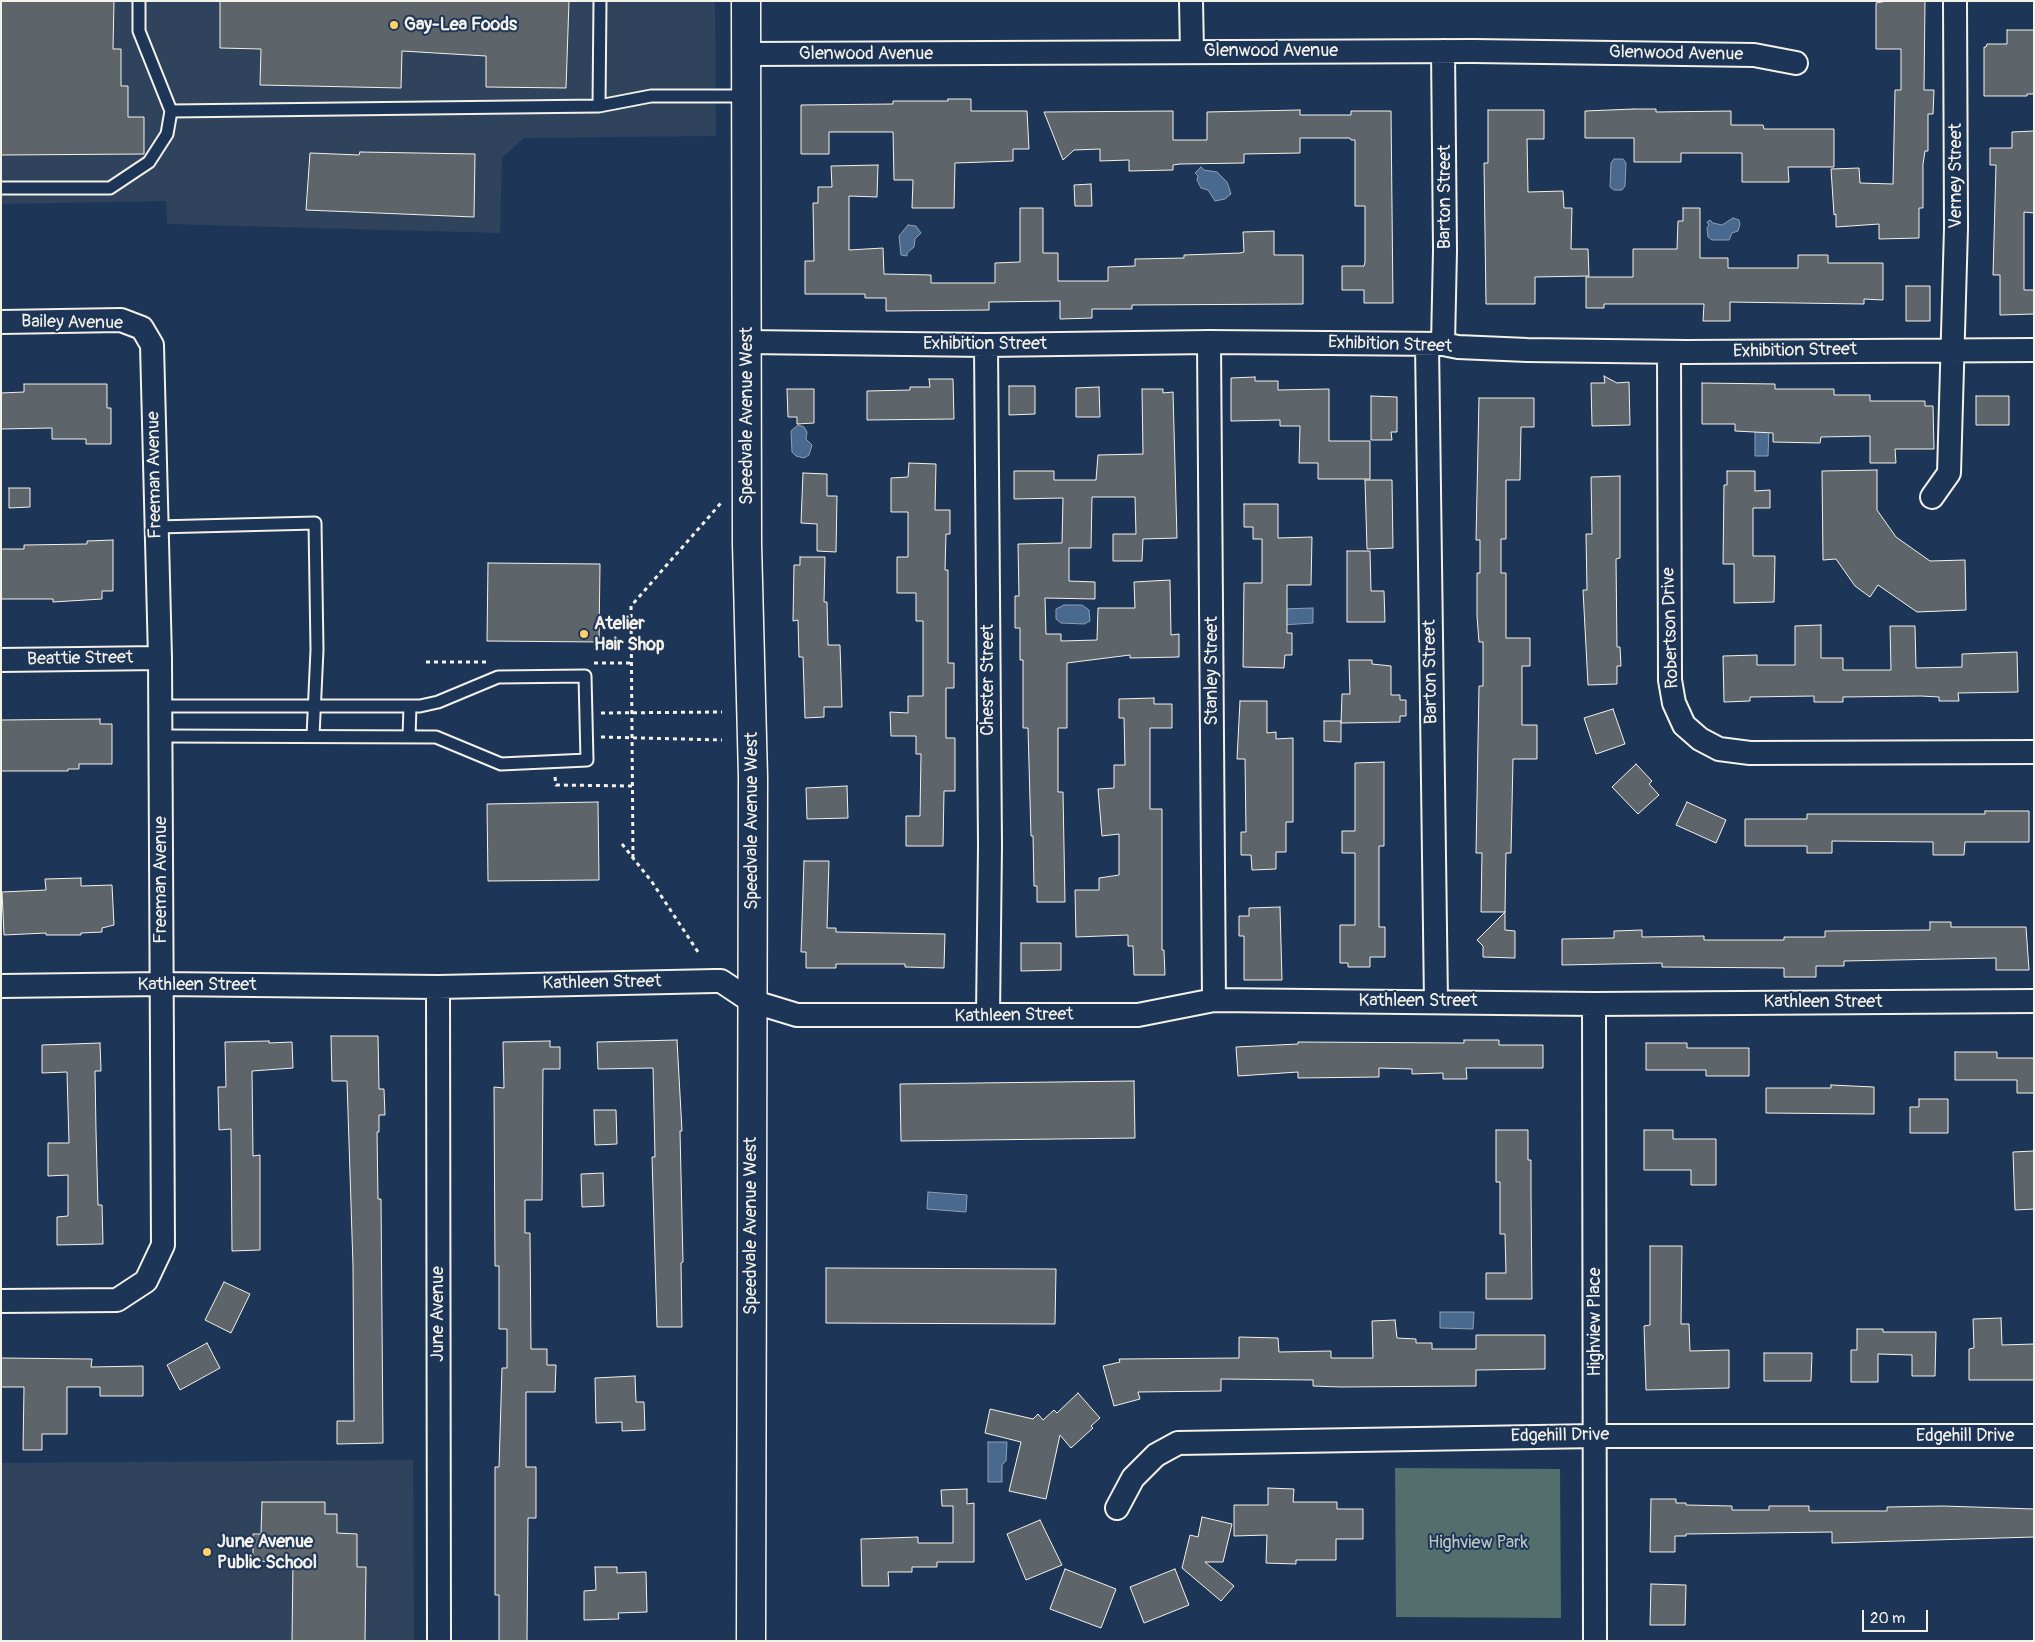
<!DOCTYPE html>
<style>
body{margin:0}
#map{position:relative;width:2035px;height:1642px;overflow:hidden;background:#1d3557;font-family:Pangolin,sans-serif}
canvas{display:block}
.frame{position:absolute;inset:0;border:2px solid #f4f1e8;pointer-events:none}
.scale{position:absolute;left:1862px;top:1610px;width:66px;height:22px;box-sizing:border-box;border:2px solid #f4f1e8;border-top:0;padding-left:6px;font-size:15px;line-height:18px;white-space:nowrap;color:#f4f1e8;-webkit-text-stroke:4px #1d3557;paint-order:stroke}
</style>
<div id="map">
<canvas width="2035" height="1642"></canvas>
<div class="frame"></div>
<div class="scale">20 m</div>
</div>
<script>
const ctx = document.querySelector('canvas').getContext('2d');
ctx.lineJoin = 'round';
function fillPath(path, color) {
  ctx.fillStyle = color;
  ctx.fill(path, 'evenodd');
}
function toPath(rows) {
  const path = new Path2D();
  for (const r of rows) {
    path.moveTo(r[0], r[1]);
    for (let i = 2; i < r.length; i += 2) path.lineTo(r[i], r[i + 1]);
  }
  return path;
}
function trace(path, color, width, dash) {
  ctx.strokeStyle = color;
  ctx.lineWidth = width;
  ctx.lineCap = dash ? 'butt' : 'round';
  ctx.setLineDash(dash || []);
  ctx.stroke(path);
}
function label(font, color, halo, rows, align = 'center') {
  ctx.font = font + ' Pangolin,sans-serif';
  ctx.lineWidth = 4;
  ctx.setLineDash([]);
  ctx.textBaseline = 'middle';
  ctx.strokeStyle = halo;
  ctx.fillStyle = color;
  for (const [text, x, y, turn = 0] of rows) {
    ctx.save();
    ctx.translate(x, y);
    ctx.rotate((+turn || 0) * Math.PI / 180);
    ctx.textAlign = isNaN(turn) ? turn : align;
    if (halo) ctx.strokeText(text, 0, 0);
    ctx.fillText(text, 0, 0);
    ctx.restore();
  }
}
fillPath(toPath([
 [1,1,715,1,716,136,524,138,502,158,500,233,167,224,166,201,1,204],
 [413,1460,414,1641,1,1641,1,1463]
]), '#30435d');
fillPath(toPath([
 [1395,1468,1560,1469,1561,1618,1396,1617]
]), '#526f6d');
const water = toPath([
 [1614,159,1623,159,1626,163,1625,186,1622,190,1614,190,1610,187,1611,163,1614,159],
 [1201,167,1204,170,1217,172,1227,182,1231,194,1225,199,1215,201,1208,190,1201,188,1197,180,1198,176,1195,173,1201,167],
 [1733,218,1739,220,1740,224,1738,231,1732,233,1729,240,1712,240,1708,237,1707,228,1709,225,1707,222,1710,220,1713,223,1722,225,1733,218],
 [908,225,916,226,921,233,915,239,914,247,907,253,907,256,901,255,899,236,908,225],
 [798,425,804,427,807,432,806,439,812,445,809,455,804,458,796,456,792,452,791,431,798,425],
 [1755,428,1769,428,1768,456,1755,456,1755,428],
 [1064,605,1082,605,1089,610,1090,621,1084,624,1061,623,1056,619,1056,609,1064,605],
 [1313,608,1313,623,1282,625,1281,609,1313,608],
 [928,1192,967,1195,966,1212,927,1209,928,1192],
 [1440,1312,1474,1312,1473,1329,1440,1328,1440,1312],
 [988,1442,1007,1442,1006,1461,1002,1465,1002,1482,988,1482,988,1442]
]);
fillPath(water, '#4a698f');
trace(water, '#8e9fb3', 1);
const building = toPath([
 [1,1,114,1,113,49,121,49,121,86,128,86,128,117,144,117,144,154,1,155,1,1],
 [220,1,569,1,566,88,486,87,486,56,402,51,401,88,260,85,261,49,220,48,220,1],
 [1887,1,1925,1,1924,90,1934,90,1933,114,1928,114,1928,151,1925,151,1923,164,1923,208,1919,208,1919,238,1879,239,1879,224,1836,227,1836,214,1834,215,1831,169,1859,168,1860,183,1893,184,1895,90,1901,90,1901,49,1876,49,1876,3,1887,1],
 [2007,30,2034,30,2034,94,2027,94,2027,96,1984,96,1984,47,1986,47,1987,44,2007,44,2007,30],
 [948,99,971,99,971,111,1027,111,1029,149,1013,149,1013,161,955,163,954,208,912,208,913,180,894,180,893,132,829,132,829,154,801,154,801,105,893,104,893,101,948,101,948,99],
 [1634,109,1656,109,1656,112,1731,111,1731,125,1763,125,1764,129,1834,129,1834,167,1788,167,1789,182,1742,182,1742,153,1681,153,1681,162,1634,162,1634,138,1585,138,1585,111,1634,109],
 [1300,110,1300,115,1351,115,1351,111,1391,111,1393,303,1364,303,1364,290,1342,290,1342,266,1364,266,1365,262,1365,206,1355,206,1355,140,1351,140,1350,138,1300,138,1300,153,1244,154,1244,163,1180,164,1173,165,1173,170,1129,171,1129,160,1100,161,1100,149,1074,150,1063,160,1044,112,1173,111,1173,140,1207,140,1207,112,1300,110],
 [1488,110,1544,110,1544,139,1527,139,1528,192,1563,191,1564,208,1572,208,1571,249,1588,249,1589,276,1535,277,1535,304,1486,304,1484,163,1488,163,1488,110],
 [2034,131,2034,213,2024,212,2024,290,2034,290,2034,314,2000,315,2000,275,1993,275,1996,165,1990,165,1990,148,2012,148,2012,132,2034,131],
 [360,152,475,154,474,217,306,210,310,153,359,155,360,152],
 [878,165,877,197,849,196,849,250,883,248,884,274,931,275,931,283,995,283,995,263,1020,262,1020,208,1043,208,1043,253,1058,253,1058,281,1108,281,1108,267,1135,266,1135,259,1184,258,1184,255,1240,253,1244,252,1243,232,1274,231,1274,255,1303,255,1303,304,1132,305,1132,309,1092,309,1092,318,1060,319,1060,301,989,302,989,310,886,311,886,298,865,298,865,294,805,294,805,261,814,261,813,203,818,203,818,187,832,187,831,166,878,165],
 [1091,184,1092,206,1075,206,1074,185,1091,184],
 [1683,208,1700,208,1700,258,1728,258,1728,268,1798,268,1798,255,1828,255,1828,263,1883,263,1883,300,1864,299,1864,304,1730,302,1730,321,1703,321,1704,304,1604,304,1604,308,1586,308,1586,277,1633,277,1633,249,1677,249,1678,221,1683,221,1683,208],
 [1906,286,1930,286,1930,321,1906,321,1906,286],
 [1604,376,1617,383,1629,382,1630,425,1592,426,1591,383,1605,383,1604,376],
 [1255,377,1255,381,1278,381,1278,390,1329,389,1329,441,1370,441,1370,479,1318,479,1318,463,1299,463,1300,426,1280,426,1280,420,1231,421,1231,378,1255,377],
 [929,379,953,379,954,419,867,420,867,391,910,390,910,387,930,387,929,379],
 [1702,383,1775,384,1775,389,1834,389,1834,395,1870,395,1870,401,1925,401,1925,406,1933,406,1934,449,1895,449,1896,463,1870,463,1870,436,1821,437,1820,443,1773,442,1773,433,1735,431,1735,424,1702,424,1702,383],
 [24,384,107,384,107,408,111,408,111,444,86,444,86,439,52,439,52,428,1,429,1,393,24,392,24,384],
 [1009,386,1035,386,1035,414,1009,415,1009,386],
 [1099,387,1100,417,1076,417,1076,388,1099,387],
 [787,389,814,389,814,423,797,424,797,417,788,417,787,389],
 [1142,389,1163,389,1163,393,1173,392,1177,538,1143,539,1142,561,1113,561,1113,534,1136,534,1135,497,1092,497,1091,548,1069,548,1069,581,1095,582,1095,599,1045,598,1046,634,1061,634,1061,641,1097,640,1098,608,1135,608,1134,582,1170,580,1171,635,1179,634,1179,657,1130,658,1130,655,1067,663,1067,728,1058,728,1058,792,1063,792,1065,902,1037,902,1037,886,1034,886,1033,836,1031,836,1028,728,1023,728,1023,660,1020,660,1020,628,1015,628,1015,596,1019,596,1018,544,1062,543,1063,498,1014,499,1014,471,1054,471,1054,480,1096,480,1098,455,1143,454,1142,389],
 [1371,396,1397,397,1397,432,1391,432,1392,440,1371,440,1371,396],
 [1976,396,2009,396,2009,425,1976,425,1976,396],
 [1479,398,1534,398,1534,427,1521,427,1520,480,1506,480,1506,539,1501,539,1501,573,1506,573,1506,638,1530,638,1530,666,1522,666,1522,725,1537,725,1537,759,1513,759,1511,853,1506,853,1505,912,1481,912,1482,853,1476,853,1479,686,1483,686,1483,642,1479,642,1477,616,1477,573,1480,573,1480,540,1476,540,1479,398],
 [909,463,936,464,935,510,950,510,950,534,946,534,945,570,948,570,948,663,954,663,954,688,946,688,946,738,955,738,955,791,944,791,943,846,906,846,906,816,920,816,921,754,916,754,916,736,891,736,890,712,908,713,908,696,923,696,923,621,916,621,916,593,897,593,897,557,908,557,908,512,891,512,891,478,908,477,909,463],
 [1877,470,1877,510,1896,537,1930,561,1965,560,1966,610,1917,612,1878,585,1870,597,1855,586,1836,559,1823,560,1822,471,1877,470],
 [1727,471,1755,471,1755,491,1770,490,1770,508,1753,508,1753,556,1775,556,1774,602,1734,603,1734,564,1723,564,1724,485,1727,485,1727,471],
 [803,473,827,474,827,496,837,496,836,552,817,551,817,524,801,523,803,473],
 [1620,476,1620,558,1616,559,1617,647,1620,647,1621,666,1617,666,1617,684,1588,685,1583,590,1587,590,1586,534,1592,534,1591,477,1620,476],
 [1365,480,1392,480,1393,548,1367,549,1365,480],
 [9,488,30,488,30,507,9,508,9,488],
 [1244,504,1278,504,1278,538,1312,537,1311,585,1287,585,1287,633,1292,633,1292,655,1285,655,1284,668,1243,667,1244,583,1262,583,1262,539,1253,539,1253,527,1244,527,1244,504],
 [113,540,113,591,102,591,102,599,53,602,53,599,1,599,1,549,24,549,24,545,87,544,87,541,113,540],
 [1347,551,1370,551,1371,591,1384,591,1385,622,1347,622,1347,551],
 [800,557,825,557,824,602,827,602,828,645,840,645,842,707,824,707,824,717,805,718,803,657,799,657,798,620,793,621,794,565,800,565,800,557],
 [488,563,600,564,599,642,487,641,488,563],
 [1821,625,1821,658,1843,658,1843,670,1891,670,1890,626,1915,626,1916,668,1962,667,1962,654,2017,652,2018,692,1958,693,1959,701,1939,701,1939,697,1921,696,1843,697,1843,702,1814,702,1814,696,1750,697,1750,701,1724,702,1723,656,1757,655,1757,665,1795,665,1795,626,1821,625],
 [1349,660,1372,660,1372,664,1391,666,1391,695,1400,695,1400,700,1406,700,1406,716,1400,716,1400,722,1341,723,1342,694,1350,694,1349,660],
 [1154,698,1154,704,1172,704,1172,728,1150,728,1150,809,1162,809,1162,950,1164,950,1165,975,1134,975,1133,946,1128,946,1128,935,1076,937,1075,890,1099,890,1099,878,1119,875,1119,834,1102,836,1098,789,1114,788,1114,765,1125,765,1124,718,1119,718,1119,699,1154,698],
 [1240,701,1267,701,1267,733,1276,732,1276,739,1293,738,1293,822,1286,822,1286,852,1276,852,1276,869,1252,870,1251,855,1241,855,1241,832,1246,832,1245,759,1237,759,1240,701],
 [1613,709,1625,744,1596,754,1584,718,1613,709],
 [100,719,100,724,112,724,112,764,79,764,79,769,68,769,68,771,1,771,1,720,100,719],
 [1324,721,1341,721,1341,742,1324,741,1324,721],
 [1384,762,1384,846,1379,846,1379,927,1385,927,1385,957,1370,957,1370,967,1348,967,1348,963,1340,963,1340,925,1355,925,1355,853,1342,853,1342,831,1355,831,1355,763,1384,762],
 [1636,764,1652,781,1649,784,1659,795,1638,814,1612,787,1636,764],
 [847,786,848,818,807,819,806,788,847,786],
 [598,802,599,880,488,881,487,804,598,802],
 [1687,802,1726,820,1716,843,1676,825,1687,802],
 [1985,811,2029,811,2029,842,1965,842,1964,855,1933,855,1933,842,1832,841,1832,853,1807,853,1807,846,1745,846,1745,819,1807,819,1807,814,1985,814,1985,811],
 [804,861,829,861,827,928,836,928,836,932,945,934,944,968,905,967,905,964,836,964,836,968,806,968,806,952,801,952,804,861],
 [81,878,81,886,112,885,114,925,102,928,102,932,81,933,81,935,46,935,46,933,4,935,2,892,46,890,45,879,81,878],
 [1280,907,1282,980,1244,980,1244,936,1239,936,1239,916,1249,916,1249,908,1280,907],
 [1505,912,1505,930,1515,931,1515,958,1483,957,1483,946,1477,940,1505,912],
 [1930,922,1951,922,1951,927,2026,927,2029,970,1996,970,1996,958,1844,961,1844,966,1816,966,1816,977,1784,977,1784,968,1662,967,1662,963,1562,965,1562,939,1614,938,1614,931,1642,930,1642,937,1704,936,1704,940,1784,940,1784,937,1825,937,1825,931,1930,930,1930,922],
 [1021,943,1061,943,1061,970,1021,971,1021,943],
 [331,1036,378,1036,379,1089,384,1089,385,1115,379,1115,379,1132,377,1132,378,1199,381,1199,383,1443,337,1444,337,1421,354,1421,353,1266,347,1081,332,1081,331,1036],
 [677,1040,682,1131,680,1131,683,1262,681,1263,682,1327,657,1327,652,1157,655,1157,653,1068,598,1069,597,1042,677,1040],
 [1464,1040,1499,1040,1499,1045,1543,1045,1543,1068,1466,1068,1467,1079,1443,1079,1443,1073,1412,1074,1412,1069,1379,1068,1379,1077,1298,1078,1298,1072,1238,1076,1236,1047,1298,1044,1298,1042,1464,1043,1464,1040],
 [269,1041,269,1043,292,1042,293,1068,252,1071,253,1156,260,1155,260,1250,232,1251,231,1129,219,1130,218,1087,226,1087,225,1042,269,1041],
 [550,1041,550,1047,560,1047,560,1069,543,1069,542,1200,525,1200,525,1233,530,1233,531,1349,547,1349,547,1365,556,1365,555,1392,526,1392,526,1467,536,1467,536,1518,528,1518,527,1641,499,1641,499,1595,495,1595,495,1467,499,1467,502,1368,507,1368,507,1329,499,1329,499,1266,495,1266,494,1087,504,1088,503,1042,550,1041],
 [100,1043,101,1071,95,1071,96,1131,98,1205,102,1205,103,1244,57,1245,57,1217,68,1216,68,1175,48,1176,48,1143,69,1143,67,1072,42,1073,42,1045,100,1043],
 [1646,1043,1687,1043,1687,1048,1749,1048,1749,1076,1706,1076,1706,1070,1646,1070,1646,1043],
 [1955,1052,1997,1052,1997,1058,2034,1058,2034,1093,2017,1093,2017,1080,1955,1080,1955,1052],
 [1134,1081,1135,1138,901,1141,900,1084,1134,1081],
 [1831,1085,1874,1087,1874,1114,1766,1113,1766,1088,1831,1088,1831,1085],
 [1919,1099,1948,1099,1948,1133,1910,1133,1910,1107,1919,1107,1919,1099],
 [594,1110,616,1110,617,1144,595,1145,594,1110],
 [1496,1130,1528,1130,1528,1160,1531,1160,1531,1193,1532,1299,1486,1299,1486,1273,1506,1273,1505,1234,1500,1234,1500,1182,1496,1182,1496,1130],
 [1644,1130,1673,1130,1673,1139,1716,1139,1716,1185,1691,1185,1691,1170,1644,1170,1644,1130],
 [2034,1151,2034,1209,2015,1210,2013,1152,2034,1151],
 [603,1173,604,1206,582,1207,581,1174,603,1173],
 [1650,1246,1682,1246,1681,1324,1689,1324,1690,1351,1729,1350,1729,1388,1646,1390,1644,1326,1650,1325,1650,1246],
 [826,1268,1056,1269,1055,1324,826,1323,826,1268],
 [224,1282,250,1294,231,1333,205,1320,224,1282],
 [2001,1318,2002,1345,2034,1344,2034,1380,1969,1380,1969,1349,1974,1348,1973,1319,2001,1318],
 [1395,1320,1397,1338,1416,1339,1416,1343,1432,1343,1432,1349,1476,1349,1476,1335,1545,1335,1545,1369,1476,1370,1476,1386,1340,1387,1313,1386,1313,1380,1221,1379,1221,1391,1138,1392,1140,1399,1114,1406,1103,1366,1120,1362,1119,1359,1239,1358,1239,1337,1278,1338,1279,1352,1331,1351,1331,1358,1373,1358,1372,1321,1395,1320],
 [1857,1329,1883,1329,1883,1332,1936,1332,1935,1376,1912,1376,1912,1355,1878,1354,1878,1382,1851,1382,1851,1350,1857,1350,1857,1329],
 [207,1343,220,1368,180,1390,167,1365,207,1343],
 [1764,1353,1812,1353,1811,1381,1764,1381,1764,1353],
 [1,1358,92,1359,91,1367,143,1366,143,1396,100,1396,100,1387,67,1387,67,1434,42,1434,42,1450,23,1450,24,1387,1,1387,1,1358],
 [635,1376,636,1402,644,1402,645,1430,622,1431,622,1422,596,1423,595,1378,635,1376],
 [1078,1393,1100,1418,1091,1426,1093,1428,1071,1448,1060,1435,1046,1499,1009,1491,1021,1442,985,1433,990,1409,1033,1419,1038,1414,1043,1420,1054,1410,1057,1413,1078,1393],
 [1268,1488,1294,1489,1293,1502,1337,1502,1337,1509,1363,1509,1363,1539,1336,1539,1336,1560,1296,1560,1296,1564,1266,1563,1267,1535,1234,1536,1234,1505,1268,1505,1268,1488],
 [967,1489,967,1504,974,1503,974,1562,937,1562,937,1567,912,1567,912,1572,888,1572,889,1586,862,1586,861,1539,918,1537,918,1543,953,1543,953,1506,942,1506,941,1490,967,1489],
 [1651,1499,1676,1499,1676,1503,1686,1503,1686,1505,1732,1506,1732,1510,1769,1510,1769,1506,1809,1506,1809,1511,1887,1511,1887,1507,1943,1506,2034,1509,2034,1537,1832,1543,1832,1532,1686,1534,1686,1536,1675,1536,1675,1552,1650,1552,1651,1499],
 [262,1502,325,1502,325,1514,337,1514,337,1533,357,1534,357,1567,366,1567,365,1641,292,1641,293,1562,253,1561,253,1534,261,1534,262,1502],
 [1202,1517,1232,1524,1223,1562,1205,1562,1234,1586,1221,1601,1182,1568,1190,1535,1198,1537,1202,1517],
 [1040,1520,1062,1565,1026,1580,1007,1534,1040,1520],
 [595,1567,617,1567,617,1573,646,1572,647,1612,618,1613,619,1619,584,1620,584,1591,596,1590,595,1567],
 [1065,1569,1116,1589,1101,1628,1050,1609,1065,1569],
 [1175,1569,1189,1605,1144,1623,1130,1587,1175,1569],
 [1651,1584,1686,1585,1685,1625,1650,1625,1651,1584]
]);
fillPath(building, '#5e656a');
trace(building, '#f4f1e8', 1);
const lane = toPath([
 [139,1,139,31,171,111,599,106,651,96,747,96],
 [599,106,600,1],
 [1,188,110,188,149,162,167,134,171,111],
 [157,527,315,523,317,650,313,736],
 [160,706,420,706,438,702,498,677,585,676,587,760,501,764,436,737,160,736],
 [409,737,410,706]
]);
const street = toPath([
 [1191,1,1192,52],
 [746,54,1474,51,1754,55,1796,63],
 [1,322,121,320,142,328,152,345,160,658,163,1245,146,1281,117,1300,1,1301],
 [747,342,986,345,1209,342,1443,344,1458,347,1527,350,1686,352,2034,350],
 [1209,342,1214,1000],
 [1427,344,1436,1001],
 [1443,344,1445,250,1443,51],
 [986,345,990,846,988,1015],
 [1669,352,1670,680,1674,703,1684,725,1700,739,1719,749,1750,753,2034,752],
 [1932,497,1949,473,1956,228,1955,1],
 [1,660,160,658],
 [1,986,162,984,438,987,715,981,721,981,751,1001,797,1015,1138,1015,1214,1000,1594,1004,2034,1001],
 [438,987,439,1641],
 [1594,1004,1595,1641],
 [1117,1508,1133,1478,1156,1455,1178,1443,1596,1436,2034,1436]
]);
const secondary = toPath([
 [746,1,747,544,753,777,751,1641]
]);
trace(lane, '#f4f1e8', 15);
trace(street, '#f4f1e8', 26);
trace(secondary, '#f4f1e8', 31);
trace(toPath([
 [426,662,487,662],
 [594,663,631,663],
 [601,713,722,712],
 [601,737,722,740],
 [555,777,556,785,633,786],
 [622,844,652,882,700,955],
 [633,858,631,606,721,503]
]), '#f4f1e8', 3, [4, 4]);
trace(lane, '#1d3557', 11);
trace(street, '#1d3557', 22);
trace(secondary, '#1d3557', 28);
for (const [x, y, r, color] of [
 [394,25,5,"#ffd166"],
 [584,634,5,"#ffd166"],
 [207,1552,5,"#ffd166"]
]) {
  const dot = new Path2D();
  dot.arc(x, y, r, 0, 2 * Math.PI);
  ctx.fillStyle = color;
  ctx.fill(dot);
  trace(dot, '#1d3557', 2);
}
label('bold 18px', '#f4f1e8', '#1d3557', [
 ["Gay-Lea Foods",404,25],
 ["Atelier",594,624],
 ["Hair Shop",594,645],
 ["June Avenue",217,1542],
 ["Public School",217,1563]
], 'left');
label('18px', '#f4f1e8', '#1d3557', [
 ["Glenwood Avenue",1271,51],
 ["Glenwood Avenue",866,54],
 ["Glenwood Avenue",1676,54,1],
 ["Verney Street",1956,176,-90],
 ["Barton Street",1445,197,-90],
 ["Bailey Avenue",72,323,1],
 ["Exhibition Street",985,344],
 ["Exhibition Street",1390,345,2],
 ["Exhibition Street",1795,351,-1],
 ["Speedvale Avenue West",747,416,-90],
 ["Freeman Avenue",155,475,-91],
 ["Robertson Drive",1671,628,-92],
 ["Beattie Street",80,659,-1],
 ["Stanley Street",1212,671,-90],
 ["Barton Street",1431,672,-91],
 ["Chester Street",988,680,-90],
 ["Speedvale Avenue West",752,821,-90],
 ["Freeman Avenue",161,880,-90],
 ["Kathleen Street",602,983,-1],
 ["Kathleen Street",197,985],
 ["Kathleen Street",1418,1001],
 ["Kathleen Street",1823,1002],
 ["Kathleen Street",1014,1016,-1],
 ["Speedvale Avenue West",751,1226,-90],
 ["June Avenue",438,1314,-90],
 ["Highview Place",1595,1322,-90],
 ["Edgehill Drive",1560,1436,-1],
 ["Edgehill Drive",1965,1436]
]);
label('18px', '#bbc4bd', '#1d3557', [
 ["Highview Park",1478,1543]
]);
</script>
